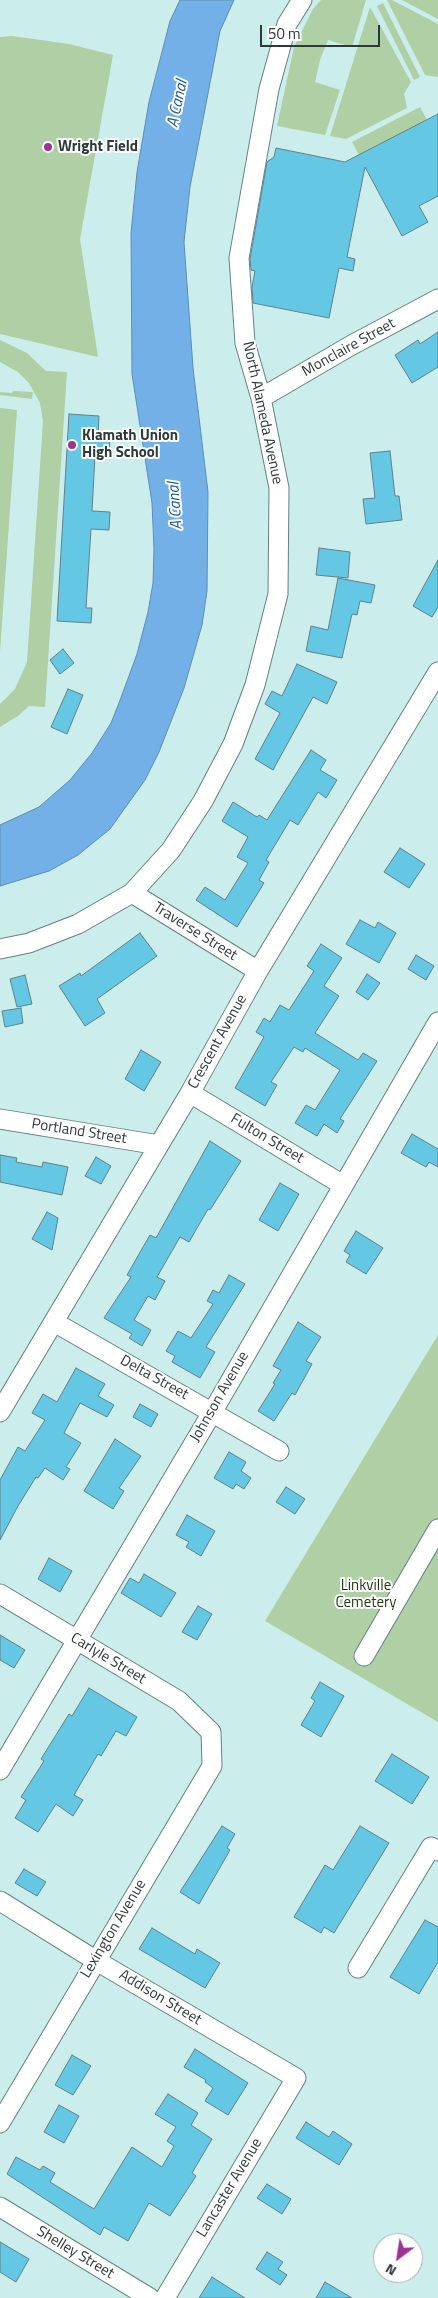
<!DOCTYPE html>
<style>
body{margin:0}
#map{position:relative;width:438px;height:2298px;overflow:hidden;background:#cbeeec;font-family:"Titillium Web",sans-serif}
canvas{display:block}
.north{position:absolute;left:373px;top:2233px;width:50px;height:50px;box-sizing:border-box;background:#fff;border:1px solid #abb0b0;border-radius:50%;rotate:211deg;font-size:14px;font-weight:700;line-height:20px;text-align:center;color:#2c3939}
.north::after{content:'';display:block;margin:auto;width:18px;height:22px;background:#9c3396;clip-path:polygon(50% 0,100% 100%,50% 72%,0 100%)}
.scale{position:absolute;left:260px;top:25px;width:120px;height:22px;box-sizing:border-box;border:2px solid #2c3939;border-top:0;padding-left:6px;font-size:15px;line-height:18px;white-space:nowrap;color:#2c3939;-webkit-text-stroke:4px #fff;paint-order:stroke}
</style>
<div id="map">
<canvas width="438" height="2298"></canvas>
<div class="north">N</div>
<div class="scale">50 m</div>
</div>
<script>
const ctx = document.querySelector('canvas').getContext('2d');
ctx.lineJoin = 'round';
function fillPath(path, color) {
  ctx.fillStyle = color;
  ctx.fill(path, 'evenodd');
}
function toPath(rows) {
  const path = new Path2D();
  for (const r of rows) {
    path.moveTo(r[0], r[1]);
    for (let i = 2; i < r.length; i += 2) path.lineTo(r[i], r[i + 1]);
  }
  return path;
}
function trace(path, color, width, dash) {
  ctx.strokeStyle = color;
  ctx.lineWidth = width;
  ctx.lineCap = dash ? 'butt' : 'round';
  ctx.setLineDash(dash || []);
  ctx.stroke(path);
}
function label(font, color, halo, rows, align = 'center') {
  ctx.font = font + ' "Titillium Web",sans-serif';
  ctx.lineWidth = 4;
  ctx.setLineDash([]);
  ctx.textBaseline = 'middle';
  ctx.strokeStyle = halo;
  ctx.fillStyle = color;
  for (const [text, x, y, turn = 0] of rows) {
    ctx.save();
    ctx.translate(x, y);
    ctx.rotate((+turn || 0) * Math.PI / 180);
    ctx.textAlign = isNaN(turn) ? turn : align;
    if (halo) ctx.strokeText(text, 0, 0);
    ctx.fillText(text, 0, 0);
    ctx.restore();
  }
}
fillPath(toPath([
 [321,0,366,0,352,47,328,40,320,60,315,82,340,90,325,135,277,126,294,47,313,9],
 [387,0,392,0,438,24,438,77,425,75],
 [402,0,438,0,438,19],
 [383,3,420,77,414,80,377,6],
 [370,7,411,82,404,94,407,108,346,139,330,136],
 [12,36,69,44,113,55,80,239,98,357,0,334,0,37],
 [420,107,427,120,359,155,352,142],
 [0,340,27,353,46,371,67,372,45,707,29,706,18,716,0,727,0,704,15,689,27,662,43,421,40,403,29,383,18,372,0,362],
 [13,391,33,392,32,399,0,395,0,392,12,393],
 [0,408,17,410,0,652],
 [438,1335,438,1722,265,1621]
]), '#afcfa4');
const water = toPath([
 [180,0,234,0,220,31,190,187,184,242,193,368,208,492,207,591,202,625,184,688,159,752,145,780,110,829,78,855,49,871,0,886,0,825,39,807,70,780,92,753,111,723,119,703,137,654,148,612,153,583,154,549,152,503,132,374,131,233,137,172,149,102,170,21,180,0]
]);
fillPath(water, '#74b0e8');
trace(water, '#5e8cb4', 1);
const building = toPath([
 [438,114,438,196,419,206,428,222,402,236,365,167,347,257,355,259,353,271,339,268,329,318,253,303,252,287,255,271,251,270,250,259,267,162,274,157,276,148,345,162,438,114],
 [438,332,438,367,412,383,395,355,418,340,420,344,438,332],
 [69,414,99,416,98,436,110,437,109,457,95,456,92,511,110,512,109,530,91,529,86,608,92,608,91,623,57,621,69,414],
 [390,451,395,496,399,496,402,520,366,524,363,499,375,498,370,453,390,451],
 [319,548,350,552,348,578,316,575,319,548],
 [438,560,438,607,432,617,413,606,438,560],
 [338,578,375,585,371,603,360,601,357,615,352,614,342,658,306,651,311,626,328,630,338,578],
 [63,649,74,663,60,674,50,660,63,649],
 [297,664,337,682,327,704,313,697,273,770,255,759,280,713,265,704,272,691,282,696,297,664],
 [68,689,83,695,67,734,51,727,68,689],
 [311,750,326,760,320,770,337,780,326,798,318,792,298,825,290,820,266,860,269,862,259,880,264,883,237,927,196,900,205,887,225,900,248,863,237,857,248,837,222,821,233,802,257,817,259,815,267,820,311,750],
 [400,848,425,864,409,888,384,872,400,848],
 [360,920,375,928,378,922,396,933,379,963,346,944,360,920],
 [140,933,157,956,97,999,105,1013,85,1026,59,986,80,973,81,976,140,933],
 [321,944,342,958,324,986,339,996,315,1033,358,1060,363,1053,377,1061,340,1119,344,1121,337,1133,324,1124,317,1136,295,1123,306,1105,315,1110,340,1070,305,1048,303,1052,294,1047,271,1082,277,1085,265,1106,235,1088,264,1037,256,1032,264,1018,270,1022,280,1005,289,1010,314,971,307,966,321,944],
 [416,955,434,966,426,980,408,969,416,955],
 [367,974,380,983,368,1000,356,992,367,974],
 [25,975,32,1004,17,1007,10,979,25,975],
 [21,1008,23,1023,5,1027,2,1011,21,1008],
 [141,1050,161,1062,144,1091,125,1079,141,1050],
 [412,1134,438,1149,438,1167,429,1162,426,1167,401,1153,412,1134],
 [210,1141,241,1161,210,1210,208,1209,189,1242,180,1237,157,1277,165,1281,155,1300,148,1296,134,1320,151,1330,142,1346,129,1338,132,1334,104,1318,131,1277,127,1275,150,1235,156,1238,210,1141],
 [0,1155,17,1158,16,1162,42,1167,43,1162,68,1167,62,1195,0,1182,0,1155],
 [96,1157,111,1166,101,1184,85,1176,96,1157],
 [280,1183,299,1194,278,1231,259,1220,280,1183],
 [47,1212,58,1218,52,1250,32,1239,47,1212],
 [356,1231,383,1248,366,1274,346,1262,350,1255,344,1251,356,1231],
 [229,1275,245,1284,206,1347,215,1352,200,1378,172,1362,175,1356,166,1351,178,1331,191,1338,213,1304,207,1301,213,1290,219,1293,229,1275],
 [298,1322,321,1337,306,1361,312,1364,295,1395,292,1393,274,1421,258,1411,275,1384,273,1383,281,1370,273,1366,298,1322],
 [76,1368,105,1384,98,1396,114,1405,107,1417,80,1403,64,1433,81,1443,66,1467,70,1469,63,1480,45,1468,38,1478,36,1477,18,1506,0,1540,0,1480,18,1447,25,1451,45,1420,32,1413,43,1394,57,1402,76,1368],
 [140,1404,158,1414,151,1427,133,1417,140,1404],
 [115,1439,141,1456,119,1488,124,1491,113,1509,84,1491,115,1439],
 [229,1452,246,1462,241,1471,251,1478,244,1489,236,1484,233,1489,214,1478,229,1452],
 [286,1487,305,1499,295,1514,276,1502,286,1487],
 [187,1515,215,1531,201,1556,186,1547,189,1542,176,1535,187,1515],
 [49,1558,72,1571,60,1592,38,1579,49,1558],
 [144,1574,176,1593,161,1617,121,1593,130,1578,139,1583,144,1574],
 [198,1606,212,1614,197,1640,182,1632,198,1606],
 [0,1635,25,1650,14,1668,0,1660,0,1635],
 [320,1682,344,1696,321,1737,301,1725,315,1701,311,1698,320,1682],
 [89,1688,137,1717,126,1736,116,1731,101,1756,98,1754,74,1795,83,1800,73,1816,56,1804,38,1832,15,1818,26,1800,21,1797,44,1761,41,1759,69,1714,72,1716,89,1688],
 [392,1754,429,1777,412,1804,375,1781,392,1754],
 [222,1826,235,1834,227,1848,230,1850,199,1904,180,1892,222,1826],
 [360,1826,389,1843,334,1933,324,1927,321,1933,294,1917,325,1865,333,1870,360,1826],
 [24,1869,46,1882,37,1896,15,1883,24,1869],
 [425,1920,438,1927,438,1962,419,1994,390,1977,425,1920],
 [152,1928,195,1954,197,1949,220,1963,205,1988,139,1949,152,1928],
 [195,2049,248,2083,228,2115,205,2101,213,2088,205,2082,206,2080,184,2067,195,2049],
 [72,2055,91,2066,73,2095,55,2085,72,2055],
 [168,2094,198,2113,191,2125,212,2139,192,2173,196,2176,170,2216,149,2203,128,2241,104,2227,100,2235,7,2174,16,2157,40,2170,43,2166,55,2173,50,2182,94,2209,132,2147,162,2167,174,2146,167,2141,176,2127,155,2114,168,2094],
 [59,2105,79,2116,64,2143,44,2132,59,2105],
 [306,2122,329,2137,333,2131,352,2144,339,2165,296,2138,306,2122],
 [267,2184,291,2199,282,2214,257,2198,267,2184],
 [0,2242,29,2259,16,2282,0,2272,0,2242],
 [267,2252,283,2262,278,2269,287,2275,280,2285,256,2269,267,2252],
 [212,2277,245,2298,199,2298,212,2277],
 [325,2282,352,2298,316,2298,325,2282]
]);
fillPath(building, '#64c8e5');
trace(building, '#637f89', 1);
const street = toPath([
 [261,398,350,346,438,299],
 [132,893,258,971],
 [0,949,29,943,78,924,132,893,171,850,203,801,233,744,255,685,278,594,279,488,261,398,245,343,239,258,269,89,287,24,302,0],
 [190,1093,343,1185],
 [0,1119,159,1145],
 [54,1322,279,1451],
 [0,1412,190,1093,258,971,438,672],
 [0,1594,179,1701,211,1732,212,1766,0,2123],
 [364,1656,438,1529],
 [0,1770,213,1411,438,1022],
 [0,1901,95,1960,296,2078,165,2298],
 [358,1968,431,1847,438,1851],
 [0,2207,150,2298]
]);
trace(street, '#638281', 21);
trace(street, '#fff', 19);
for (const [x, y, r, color] of [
 [48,147,5,"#9c3396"],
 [72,445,5,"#9c3396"]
]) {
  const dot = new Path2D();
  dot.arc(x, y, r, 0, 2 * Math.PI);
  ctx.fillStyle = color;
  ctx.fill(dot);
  trace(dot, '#fff', 2);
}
label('bold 15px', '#2c3939', '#fff', [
 ["Wright Field",58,147],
 ["Klamath Union",82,436],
 ["High School",82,453]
], 'left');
label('15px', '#2c3939', '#fff', [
 ["Monclaire Street",349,348,-29],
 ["North Alameda Avenue",262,413,78],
 ["Traverse Street",195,932,32],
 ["Crescent Avenue",218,1042,-61],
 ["Portland Street",79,1132,9],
 ["Fulton Street",267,1139,31],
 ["Delta Street",154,1378,29],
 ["Johnson Avenue",220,1397,-60],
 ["Carlyle Street",108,1659,31],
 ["Lexington Avenue",114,1929,-59],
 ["Addison Street",160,1998,31],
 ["Lancaster Avenue",230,2188,-59],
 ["Shelley Street",75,2253,31]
]);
label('15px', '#1a380c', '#fff', [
 ["Linkville",366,1586],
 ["Cemetery",366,1603]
]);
label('italic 16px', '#17588c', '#fff', [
 ["A Canal",178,104,-78],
 ["A Canal",176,506,-94]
]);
</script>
